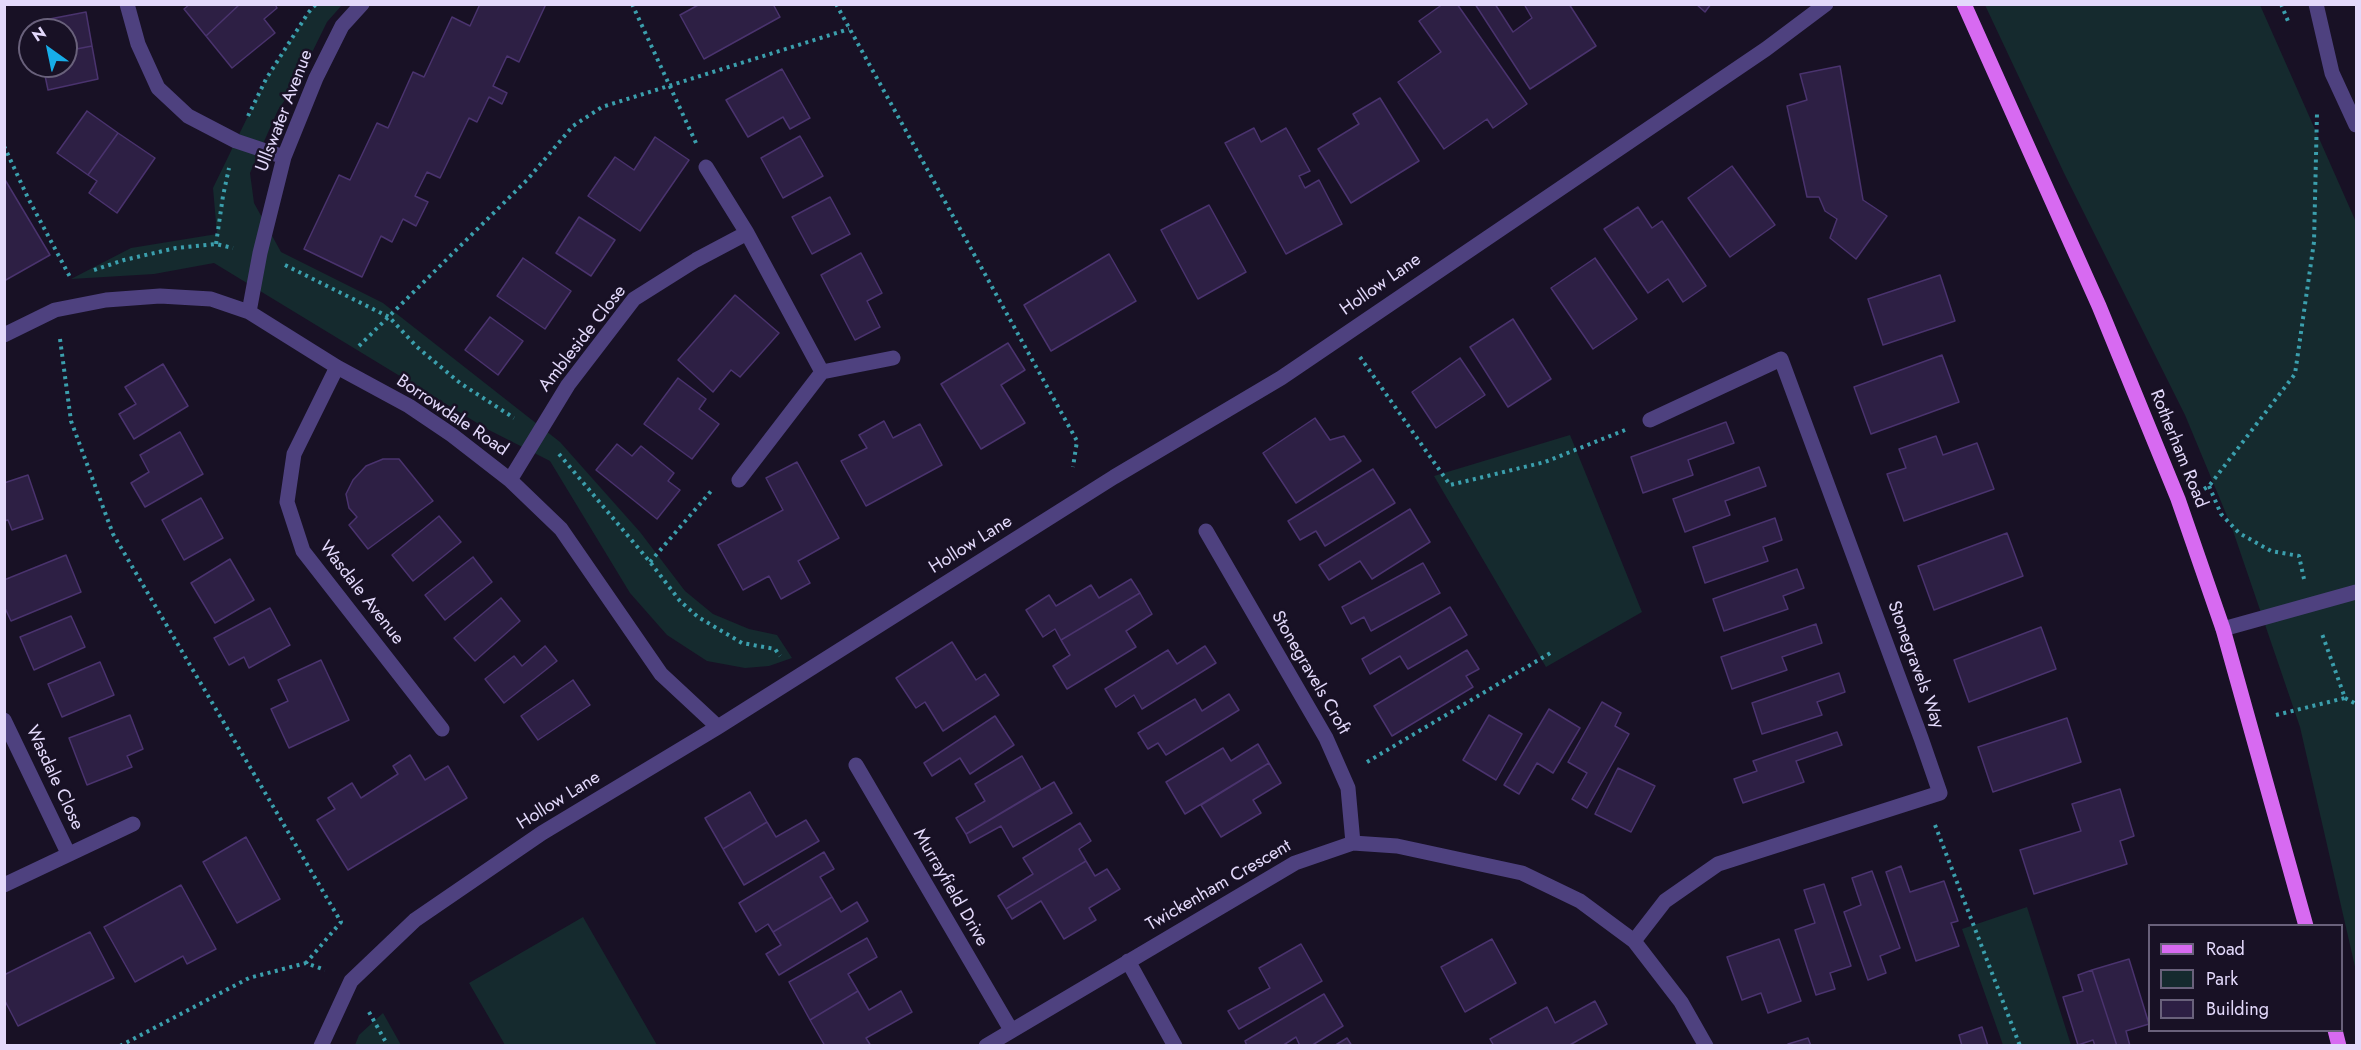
<!DOCTYPE html>
<style>
body{margin:0}
#map{position:relative;width:2361px;height:1050px;overflow:hidden;background:#181125;font-family:Jost,sans-serif}
canvas{display:block}
.frame{position:absolute;inset:0;border:6px solid #e3d9fb;pointer-events:none}
.legend{position:absolute;left:2148px;top:924px;width:195px;height:108px;box-sizing:border-box;background:#181125;border:2px solid #69617b;margin:0;padding:8px 10px;list-style:none;font-size:18px;color:#e3d9fb}
.legend li{display:flex;align-items:center;gap:12px;height:30px}
.legend b{width:30px;border:2px solid #69617b}
.north{position:absolute;left:18px;top:18px;width:60px;height:60px;box-sizing:border-box;background:#181125;border:2px solid #69617b;border-radius:50%;rotate:327deg;font-size:16px;font-weight:700;line-height:24px;text-align:center;color:#e3d9fb}
.north::after{content:'';display:block;margin:auto;width:21px;height:27px;background:#17aee9;clip-path:polygon(50% 0,100% 100%,50% 72%,0 100%)}
</style>
<div id="map">
<canvas width="2361" height="1050"></canvas>
<div class="frame"></div>
<ul class="legend">
<li><b style="height:8px;background:#d76af1"></b>Road</li>
<li><b style="height:16px;background:#152a2e"></b>Park</li>
<li><b style="height:16px;background:#2d1f44"></b>Building</li>
</ul>
<div class="north">N</div>
</div>
<script>
const ctx = document.querySelector('canvas').getContext('2d');
ctx.lineJoin = 'round';
function fillPath(path, color) {
  ctx.fillStyle = color;
  ctx.fill(path, 'evenodd');
}
function toPath(rows) {
  const path = new Path2D();
  for (const r of rows) {
    path.moveTo(r[0], r[1]);
    for (let i = 2; i < r.length; i += 2) path.lineTo(r[i], r[i + 1]);
  }
  return path;
}
function trace(path, color, width, dash) {
  ctx.strokeStyle = color;
  ctx.lineWidth = width;
  ctx.lineCap = dash ? 'butt' : 'round';
  ctx.setLineDash(dash || []);
  ctx.stroke(path);
}
function label(font, color, halo, rows, align = 'center') {
  ctx.font = font + ' Jost,sans-serif';
  ctx.lineWidth = 5;
  ctx.setLineDash([]);
  ctx.textBaseline = 'middle';
  ctx.strokeStyle = halo;
  ctx.fillStyle = color;
  for (const [text, x, y, turn = 0] of rows) {
    ctx.save();
    ctx.translate(x, y);
    ctx.rotate((+turn || 0) * Math.PI / 180);
    ctx.textAlign = isNaN(turn) ? turn : align;
    if (halo) ctx.strokeText(text, 0, 0);
    ctx.fillText(text, 0, 0);
    ctx.restore();
  }
}
fillPath(toPath([
 [316,5,342,5,327,22,298,81,278,110,250,173,254,203,281,252,383,303,560,442,640,532,685,591,713,614,749,629,777,635,792,658,769,666,745,668,707,661,667,635,630,593,550,461,487,429,214,263,154,274,71,279,131,248,217,234,213,188,266,79,308,13],
 [1985,5,2260,5,2356,222,2356,971,2300,727,2232,528,2185,415,2064,173],
 [1570,435,1642,612,1546,667,1434,476],
 [2027,907,2071,1045,2003,1045,1962,929],
 [583,917,657,1045,505,1045,469,983],
 [383,1013,401,1045,355,1045,359,1035]
]), '#152a2e');
const building = toPath([
 [190,4,240,4,206,36,184,9,190,4],
 [240,4,275,4,277,8,264,19,275,33,232,68,206,36,240,4],
 [480,4,546,4,519,62,507,56,493,86,507,93,502,104,489,97,477,122,469,118,440,178,427,172,415,196,428,202,416,226,403,219,392,242,381,236,362,277,304,249,339,175,350,180,377,123,388,128,413,72,424,77,452,17,470,26,480,4],
 [700,4,773,4,780,17,704,59,680,15,700,4],
 [1443,4,1457,4,1527,104,1493,128,1487,119,1444,149,1398,82,1441,52,1419,21,1443,4],
 [1475,4,1495,4,1513,32,1532,18,1524,4,1569,4,1596,46,1530,89,1475,4],
 [1696,4,1711,4,1705,12,1696,4],
 [86,12,92,46,66,51,66,30,36,30,34,22,86,12],
 [92,46,98,79,48,90,43,66,66,66,66,51,92,46],
 [1840,66,1863,200,1887,216,1856,259,1830,238,1837,219,1825,211,1819,197,1807,197,1787,106,1807,100,1800,74,1840,66],
 [782,69,810,118,790,129,783,117,748,137,726,100,782,69],
 [1380,98,1419,161,1351,203,1318,149,1359,124,1353,114,1380,98],
 [87,111,118,133,88,175,57,153,87,111],
 [1254,128,1261,142,1286,128,1310,171,1299,176,1305,188,1319,180,1342,224,1286,254,1225,143,1254,128],
 [118,133,155,158,117,213,89,193,97,181,88,175,118,133],
 [800,136,823,176,783,198,761,158,800,136],
 [655,137,689,160,640,231,588,196,615,157,634,170,655,137],
 [1732,166,1775,225,1730,257,1688,198,1732,166],
 [4,178,50,255,4,281,4,178],
 [830,197,850,234,812,254,792,217,830,197],
 [1209,205,1246,272,1198,299,1161,230,1209,205],
 [1638,207,1652,228,1662,221,1706,286,1683,302,1668,279,1648,293,1604,229,1638,207],
 [579,217,615,240,591,276,556,253,579,217],
 [861,253,882,293,867,301,880,327,855,340,821,275,861,253],
 [1109,254,1136,301,1051,351,1024,305,1109,254],
 [523,258,571,291,545,329,497,296,523,258],
 [1595,258,1637,319,1593,349,1551,288,1595,258],
 [1940,275,1955,321,1883,345,1868,299,1940,275],
 [735,295,779,333,740,377,731,370,713,392,678,360,735,295],
 [490,317,523,341,498,375,465,350,490,317],
 [1513,319,1551,379,1508,407,1470,347,1513,319],
 [1008,343,1025,370,1001,385,1025,423,981,449,941,384,1008,343],
 [1942,355,1959,402,1871,434,1854,387,1942,355],
 [1460,358,1485,395,1436,428,1412,392,1460,358],
 [163,364,188,406,134,439,119,414,136,404,125,387,163,364],
 [678,378,706,399,699,409,719,424,692,459,644,424,678,378],
 [1315,418,1330,440,1344,436,1361,461,1296,503,1263,453,1315,418],
 [884,421,893,438,920,424,942,465,866,506,841,461,867,448,859,435,884,421],
 [1726,422,1734,443,1688,460,1693,475,1643,493,1631,457,1726,422],
 [180,432,203,474,145,507,131,483,149,472,140,455,180,432],
 [1936,436,1943,455,1977,443,1994,489,1904,521,1887,474,1906,468,1899,449,1936,436],
 [617,444,632,456,641,446,674,473,668,481,680,490,657,519,596,470,617,444],
 [383,459,399,459,433,501,368,549,349,525,357,517,349,508,346,494,353,480,366,466,383,459],
 [797,462,839,538,798,561,810,583,781,599,769,576,743,590,718,545,783,510,766,478,797,462],
 [1759,467,1766,486,1725,501,1730,515,1685,532,1673,499,1759,467],
 [1373,469,1395,503,1325,546,1316,531,1300,540,1288,521,1373,469],
 [28,475,43,519,12,530,8,520,4,521,4,483,28,475],
 [201,498,223,538,184,560,162,520,201,498],
 [1410,509,1430,542,1372,579,1360,561,1329,580,1319,565,1410,509],
 [439,516,461,542,413,581,392,555,439,516],
 [1775,518,1782,540,1763,547,1768,561,1705,583,1693,547,1775,518],
 [2007,533,2023,576,1934,610,1918,566,2007,533],
 [66,555,81,592,11,621,4,606,4,580,66,555],
 [473,557,492,582,445,620,425,595,473,557],
 [230,559,254,600,215,623,191,583,230,559],
 [1423,563,1440,593,1371,631,1364,617,1351,624,1342,607,1423,563],
 [1797,569,1804,588,1783,596,1788,609,1724,631,1713,599,1797,569],
 [1131,579,1140,593,1061,640,1055,629,1043,637,1026,610,1049,595,1056,606,1091,585,1099,598,1131,579],
 [1140,593,1152,614,1126,631,1136,647,1067,689,1053,666,1070,655,1061,640,1140,593],
 [501,598,520,621,475,661,454,638,501,598],
 [1450,607,1467,635,1408,669,1400,656,1370,674,1362,659,1450,607],
 [270,608,290,645,249,668,244,657,229,665,214,638,270,608],
 [71,616,85,647,34,670,20,637,71,616],
 [1816,624,1822,643,1782,657,1787,670,1732,689,1721,657,1816,624],
 [2041,627,2056,669,1969,702,1954,660,2041,627],
 [952,642,976,680,985,674,999,695,943,731,925,702,916,708,896,678,952,642],
 [545,646,557,661,504,703,485,679,514,656,522,666,545,646],
 [1205,646,1216,663,1142,709,1134,695,1116,707,1105,689,1168,650,1177,664,1205,646],
 [1467,650,1479,669,1466,676,1473,687,1392,736,1374,706,1467,650],
 [321,660,349,720,289,748,271,709,288,701,278,680,321,660],
 [100,662,114,695,62,717,48,684,100,662],
 [1839,673,1845,692,1817,702,1822,715,1762,734,1752,703,1839,673],
 [573,680,590,705,538,740,521,716,573,680],
 [1229,694,1239,710,1166,755,1158,743,1148,749,1138,733,1195,699,1202,711,1229,694],
 [1602,702,1621,713,1615,726,1629,734,1587,808,1572,799,1587,773,1568,762,1602,702],
 [1549,709,1580,728,1553,773,1537,763,1519,794,1504,785,1549,709],
 [130,715,143,749,127,756,132,767,87,785,69,738,130,715],
 [1489,715,1522,734,1496,780,1463,760,1489,715],
 [995,716,1014,745,970,774,960,758,932,776,924,763,995,716],
 [2067,718,2081,762,1993,792,1978,747,2067,718],
 [1837,732,1842,745,1796,761,1804,782,1743,803,1734,779,1757,771,1753,761,1837,732],
 [1258,744,1269,763,1185,814,1166,782,1223,748,1231,761,1258,744],
 [410,755,425,780,448,766,467,798,348,870,317,820,335,809,328,798,352,783,361,798,398,774,393,766,410,755],
 [1022,756,1041,789,966,834,956,818,985,801,975,784,1022,756],
 [1269,763,1281,783,1253,800,1261,813,1221,837,1201,805,1269,763],
 [1618,768,1655,786,1631,832,1595,814,1618,768],
 [1054,782,1072,813,1013,847,1001,826,970,843,966,834,1054,782],
 [2120,789,2134,836,2120,841,2127,864,2034,894,2020,850,2081,831,2072,804,2120,789],
 [750,792,767,822,723,849,705,818,750,792],
 [806,820,819,841,744,885,723,849,767,822,776,837,806,820],
 [1080,823,1091,841,1079,849,1086,861,1006,909,998,896,1033,874,1023,858,1080,823],
 [246,837,280,899,237,923,203,862,246,837],
 [824,852,834,869,820,877,832,897,773,932,768,924,756,932,739,903,824,852],
 [1086,861,1095,876,1107,869,1120,889,1089,908,1096,920,1064,939,1041,901,1012,919,1006,909,1086,861],
 [1901,866,1910,892,1944,881,1958,921,1951,923,1959,946,1916,961,1886,872,1901,866],
 [1872,871,1900,948,1880,956,1886,973,1868,980,1844,912,1861,905,1852,878,1872,871],
 [1824,884,1851,966,1830,973,1835,989,1816,995,1795,930,1815,923,1804,890,1824,884],
 [181,885,216,949,187,964,183,956,135,982,104,927,181,885],
 [832,897,841,912,857,902,868,921,779,975,766,954,781,945,773,932,832,897],
 [90,932,114,978,18,1026,4,999,4,975,90,932],
 [867,938,877,957,848,974,858,991,810,1020,789,982,867,938],
 [1492,939,1516,983,1465,1012,1441,967,1492,939],
 [1779,939,1801,1001,1768,1013,1761,993,1742,1000,1727,957,1779,939],
 [1301,944,1322,981,1239,1029,1228,1011,1270,988,1259,968,1301,944],
 [2129,959,2149,1024,2126,1031,2130,1046,2117,1046,2092,970,2129,959],
 [2092,970,2117,1046,2095,1046,2093,1040,2078,1045,2063,997,2083,991,2078,975,2092,970],
 [858,991,869,1010,901,991,912,1012,866,1038,871,1046,825,1046,810,1020,858,991],
 [1324,994,1343,1026,1311,1046,1300,1046,1296,1037,1282,1046,1247,1046,1245,1041,1324,994],
 [1595,1001,1607,1024,1568,1046,1494,1046,1490,1039,1547,1007,1555,1023,1595,1001],
 [1982,1027,1988,1046,1962,1046,1959,1035,1982,1027],
 [1347,1038,1352,1046,1334,1046,1347,1038],
 [1808,1038,1811,1046,1788,1046,1788,1044,1808,1038]
]);
fillPath(building, '#2d1f44');
trace(building, '#4a336e', 1.5);
trace(toPath([
 [632,4,696,143],
 [836,4,1077,441,1073,467],
 [2281,4,2288,21],
 [248,116,266,79,308,13,316,4],
 [4,146,28,198,70,277],
 [216,244,223,196,229,168],
 [285,265,389,317,417,347,460,383,514,418],
 [94,270,124,260,176,248,216,244,233,248],
 [60,339,71,421,113,534,341,922,306,963],
 [359,346,527,180,573,126,602,107,849,29],
 [1360,357,1450,485,1545,462,1625,430],
 [559,454,650,562,680,601,698,617,742,643,775,649,780,656],
 [2209,486,2221,514,2239,533,2271,551,2299,556,2304,579],
 [2204,489,2209,486,2295,374,2314,242,2317,113],
 [650,562,712,490],
 [2345,698,2356,704],
 [2276,715,2345,698,2321,631],
 [1367,762,1552,652],
 [1935,825,2020,1046],
 [369,1012,388,1046],
 [120,1046,249,978,306,963,325,970]
]), '#3b9fad', 4, [3, 4.5]);
trace(toPath([
 [127,4,138,44,158,88,188,116,236,141,284,157],
 [2316,4,2332,73,2356,125],
 [706,167,747,233,822,372,739,480],
 [249,312,260,253,284,157,316,78,342,26,362,4],
 [4,335,55,310,106,300,160,296,211,299,249,312,337,367,409,406,452,435,510,480,561,529,661,674,718,727],
 [337,367,294,454,287,502,303,551,442,729],
 [822,372,893,358],
 [510,480,568,385,634,299,696,260,747,233],
 [1206,531,1326,738,1348,788,1353,843],
 [2223,629,2356,592],
 [4,720,68,853],
 [856,765,1011,1030],
 [4,885,133,824],
 [1634,941,1665,901,1718,864,1940,793,1921,738,1781,359,1650,420],
 [1128,961,1175,1046],
 [321,1046,351,981,415,920,542,833,718,727,1114,477,1281,378,1766,49,1826,4],
 [986,1046,1295,863,1353,843,1397,846,1522,873,1580,901,1634,941,1681,1002,1706,1046]
]), '#4e417f', 15);
trace(toPath([
 [1964,4,2099,306,2178,499,2223,629,2306,926],
 [2335,1030,2339,1046]
]), '#d76af1', 15);
label('18px', '#e3d9fb', '#181125', [
 ["Ullswater Avenue",285,111,-69],
 ["Hollow Lane",1381,285,-35],
 ["Ambleside Close",583,339,-52],
 ["Borrowdale Road",452,416,34],
 ["Rotherham Road",2178,449,68],
 ["Hollow Lane",971,545,-32],
 ["Wasdale Avenue",361,593,52],
 ["Stonegravels Way",1915,665,70],
 ["Stonegravels Croft",1310,673,60],
 ["Wasdale Close",54,778,65],
 ["Hollow Lane",559,801,-32],
 ["Twickenham Crescent",1219,886,-30],
 ["Murrayfield Drive",950,888,60]
]);
</script>
